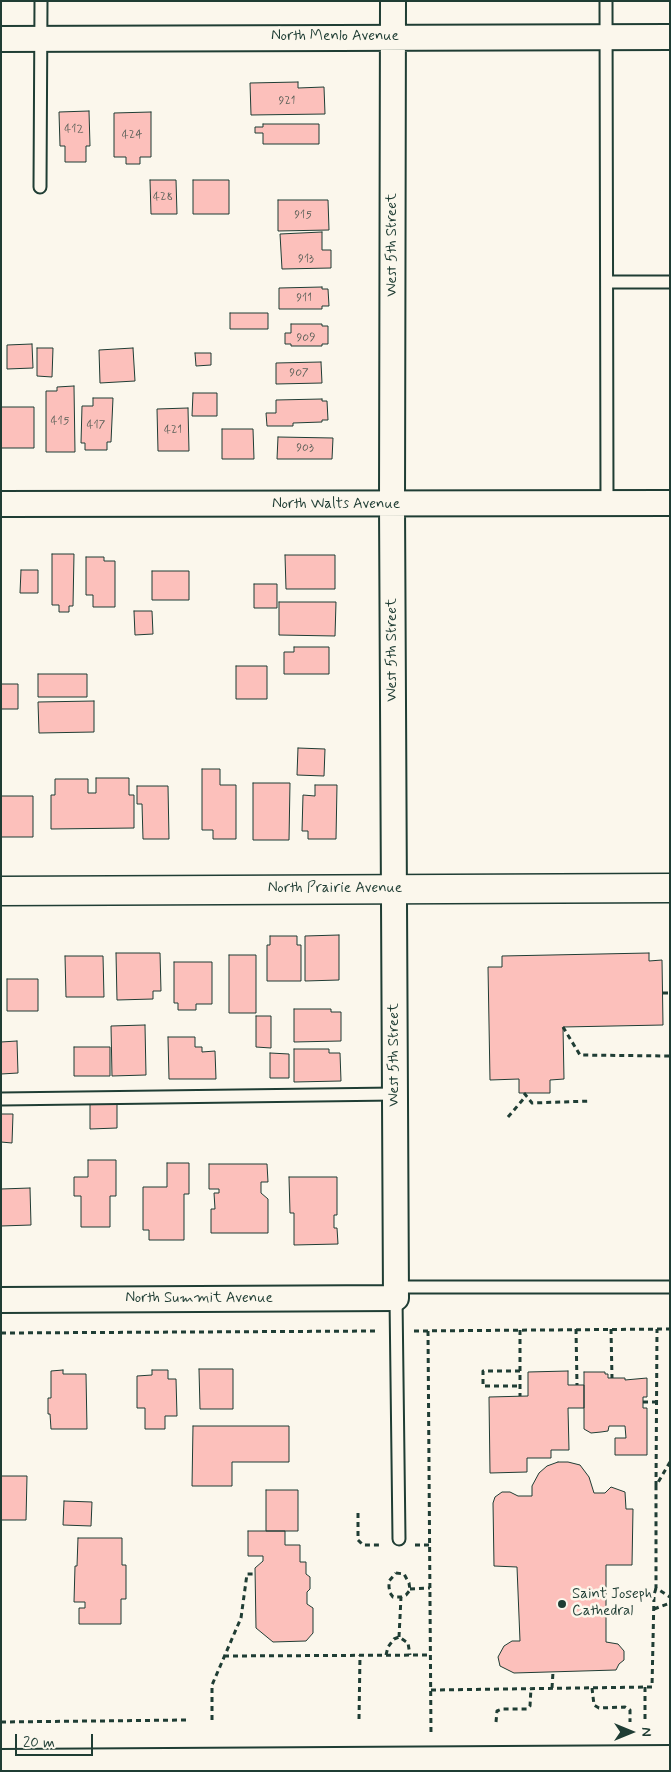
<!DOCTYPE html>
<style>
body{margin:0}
#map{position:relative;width:671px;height:1772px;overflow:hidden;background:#fbf7ec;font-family:Mynerve,sans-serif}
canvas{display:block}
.frame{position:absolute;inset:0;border:2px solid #1f3d34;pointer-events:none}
.north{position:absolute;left:606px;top:1707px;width:50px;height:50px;-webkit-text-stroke:4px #fbf7ec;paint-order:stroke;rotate:90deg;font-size:14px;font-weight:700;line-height:20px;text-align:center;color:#1f3d34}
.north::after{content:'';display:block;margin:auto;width:18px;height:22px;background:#1f3d34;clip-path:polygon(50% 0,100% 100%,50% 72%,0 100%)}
.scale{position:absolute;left:15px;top:1734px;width:78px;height:22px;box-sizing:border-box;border:2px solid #1f3d34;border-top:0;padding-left:6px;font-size:15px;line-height:18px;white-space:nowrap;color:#1f3d34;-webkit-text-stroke:4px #fbf7ec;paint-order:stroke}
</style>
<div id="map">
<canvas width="671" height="1772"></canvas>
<div class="frame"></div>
<div class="north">N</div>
<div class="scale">20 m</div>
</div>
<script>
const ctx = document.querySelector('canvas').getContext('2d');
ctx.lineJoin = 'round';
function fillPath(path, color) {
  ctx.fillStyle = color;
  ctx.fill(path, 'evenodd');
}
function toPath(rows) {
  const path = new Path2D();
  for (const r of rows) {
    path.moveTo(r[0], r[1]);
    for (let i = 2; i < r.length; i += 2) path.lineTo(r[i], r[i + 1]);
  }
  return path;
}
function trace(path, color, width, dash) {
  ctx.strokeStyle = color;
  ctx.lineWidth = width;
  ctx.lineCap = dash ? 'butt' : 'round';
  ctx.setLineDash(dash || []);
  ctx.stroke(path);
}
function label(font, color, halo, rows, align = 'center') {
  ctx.font = font + ' Mynerve,sans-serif';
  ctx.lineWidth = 5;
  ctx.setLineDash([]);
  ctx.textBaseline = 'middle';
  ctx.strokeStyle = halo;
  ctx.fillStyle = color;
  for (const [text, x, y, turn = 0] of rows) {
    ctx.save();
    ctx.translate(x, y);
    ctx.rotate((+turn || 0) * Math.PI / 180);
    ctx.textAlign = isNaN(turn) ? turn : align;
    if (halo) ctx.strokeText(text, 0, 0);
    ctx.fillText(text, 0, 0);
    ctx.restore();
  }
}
const building = toPath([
 [298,82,298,88,324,87,325,114,251,115,250,83,298,82],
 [89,111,90,146,86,146,86,162,65,162,65,146,60,146,59,112,89,111],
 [151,112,151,157,140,157,140,164,126,164,126,157,114,157,114,113,151,112],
 [263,124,319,124,319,144,263,144,263,133,255,133,255,127,263,127,263,124],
 [150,180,176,180,177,214,151,214,150,180],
 [193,180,229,180,229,214,193,214,193,180],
 [278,200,328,200,329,230,278,231,278,200],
 [322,232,322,250,331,250,331,268,282,269,280,234,322,232],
 [322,287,322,289,328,289,329,306,322,306,322,309,279,309,279,288,322,287],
 [230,313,268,313,268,329,230,329,230,313],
 [291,324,322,324,322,326,328,326,328,344,322,344,322,346,291,346,291,344,285,344,285,333,291,333,291,324],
 [32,344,33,368,7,369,7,345,32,344],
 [37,348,53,348,52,377,37,376,37,348],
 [133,348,135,381,100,383,99,350,133,348],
 [195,353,211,353,211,365,196,366,195,353],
 [321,362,322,383,276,384,276,363,321,362],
 [74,386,75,452,46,452,46,391,57,391,57,387,74,386],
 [193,393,217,393,217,416,192,416,193,393],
 [93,398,113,398,111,442,107,442,107,450,85,450,85,443,81,443,82,406,93,406,93,398],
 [322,399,322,401,327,401,328,420,322,420,322,422,293,423,293,426,267,426,266,413,276,413,276,400,322,399],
 [1,407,34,407,34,448,1,448,1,407],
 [188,408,189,451,158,451,157,409,188,408],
 [222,429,253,429,254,459,222,459,222,429],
 [278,437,333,438,332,459,277,459,278,437],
 [52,554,74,554,73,606,69,606,69,612,59,612,59,605,52,605,52,554],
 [285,555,335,555,335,589,286,589,285,555],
 [86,557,104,557,104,561,115,561,115,607,93,607,93,595,86,595,86,557],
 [21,570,38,570,38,593,20,593,21,570],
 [152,571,189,571,189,600,152,600,152,571],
 [254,584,277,584,277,608,254,608,254,584],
 [279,602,336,602,335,636,279,635,279,602],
 [134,611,152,611,153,634,135,635,134,611],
 [294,647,329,647,329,674,284,674,284,652,294,652,294,647],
 [236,666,267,666,267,699,236,699,236,666],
 [38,674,87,674,87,697,38,697,38,674],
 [1,684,18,684,18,709,1,709,1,684],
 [94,701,94,732,39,733,38,702,94,701],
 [298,748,325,749,324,776,297,775,298,748],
 [202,769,220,769,220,785,236,785,236,839,213,839,213,830,202,830,202,769],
 [96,778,129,778,129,795,134,795,134,828,51,829,51,795,55,795,55,779,88,779,88,793,96,793,96,778],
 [253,783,290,783,289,840,253,840,253,783],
 [315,785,337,785,336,839,308,839,308,831,302,831,303,795,315,796,315,785],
 [137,786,168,786,169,839,143,839,142,804,137,804,137,786],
 [1,796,33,796,33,837,1,837,1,796],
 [339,935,339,980,305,981,305,936,339,935],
 [270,936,297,936,297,945,301,945,301,981,267,981,267,945,270,945,270,936],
 [116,953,160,953,161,991,153,991,153,999,117,1000,116,953],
 [649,953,649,961,662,960,663,1025,563,1027,564,1079,550,1080,550,1093,519,1093,519,1079,490,1080,488,967,502,967,502,956,649,953],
 [229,955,256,955,256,1013,229,1013,229,955],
 [65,956,103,956,104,997,66,997,65,956],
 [174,962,212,962,212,1004,196,1004,196,1010,178,1010,178,1003,174,1003,174,962],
 [7,979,38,979,38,1011,7,1011,7,979],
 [294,1009,331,1009,331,1012,341,1012,341,1041,294,1042,294,1009],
 [256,1016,271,1016,271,1048,256,1047,256,1016],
 [145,1025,146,1075,112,1076,111,1026,145,1025],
 [168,1037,195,1037,195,1047,202,1047,202,1052,215,1051,216,1079,169,1079,168,1037],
 [17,1041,18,1073,1,1074,1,1042,17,1041],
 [74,1047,110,1047,110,1076,74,1076,74,1047],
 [294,1049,329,1049,329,1053,340,1053,341,1081,294,1082,294,1049],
 [270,1053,289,1054,289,1078,270,1078,270,1053],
 [90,1104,117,1104,117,1128,90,1129,90,1104],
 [1,1114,13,1114,12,1143,1,1142,1,1114],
 [88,1160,116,1160,116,1196,110,1196,110,1227,81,1227,81,1196,74,1196,74,1177,88,1177,88,1160],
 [167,1163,189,1163,189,1194,184,1194,184,1240,149,1240,149,1230,143,1230,143,1187,167,1187,167,1163],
 [209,1164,267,1164,268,1182,261,1182,261,1193,268,1199,268,1233,211,1233,211,1209,215,1209,214,1193,219,1193,219,1189,209,1189,209,1164],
 [289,1177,337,1177,337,1215,334,1215,334,1228,337,1228,338,1244,294,1245,294,1213,290,1213,289,1177],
 [30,1188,31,1225,1,1226,1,1189,30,1188],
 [199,1369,233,1369,233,1409,200,1409,199,1369],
 [63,1370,63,1374,86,1374,87,1429,51,1429,50,1414,48,1414,48,1398,51,1398,51,1371,63,1370],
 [152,1370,168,1370,168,1379,176,1379,177,1416,165,1416,165,1429,145,1429,145,1408,137,1408,137,1376,152,1375,152,1370],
 [568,1371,568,1385,584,1385,584,1408,568,1408,569,1450,551,1450,551,1458,527,1458,527,1472,490,1473,489,1397,528,1396,528,1372,568,1371],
 [584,1372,605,1372,605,1374,608,1374,608,1378,625,1378,625,1380,647,1378,647,1397,643,1397,643,1408,647,1408,647,1455,615,1455,615,1438,626,1438,625,1426,609,1426,608,1431,601,1432,591,1433,584,1429,584,1372],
 [193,1426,289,1426,289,1462,232,1462,232,1486,192,1486,193,1426],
 [558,1462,568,1462,580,1465,589,1477,594,1493,605,1493,611,1487,625,1492,626,1509,633,1509,632,1565,606,1565,606,1642,618,1644,624,1651,624,1660,619,1664,616,1670,514,1673,500,1666,498,1657,504,1646,512,1641,520,1641,517,1567,494,1566,493,1503,495,1497,502,1492,510,1492,518,1496,532,1496,532,1486,539,1473,547,1466,558,1462],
 [1,1476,27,1476,26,1520,1,1520,1,1476],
 [266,1490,298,1490,298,1531,266,1531,266,1490],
 [64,1501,92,1502,91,1526,63,1525,64,1501],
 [248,1531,285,1531,285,1545,300,1545,300,1562,306,1562,306,1574,310,1577,310,1589,307,1592,307,1604,313,1608,313,1633,306,1641,273,1642,256,1628,255,1568,263,1561,263,1556,248,1556,248,1531],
 [78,1538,122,1538,122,1565,126,1565,126,1599,121,1599,121,1624,79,1624,79,1608,85,1608,85,1602,74,1602,75,1566,77,1566,78,1538]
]);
fillPath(building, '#fcc0bb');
trace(building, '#1f3d34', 1);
const service = toPath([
 [606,1,607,504],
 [40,187,41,1],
 [608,282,670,282],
 [1,1099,395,1094],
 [396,1287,670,1287],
 [396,1298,399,1539]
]);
const minor = toPath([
 [1,39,670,37],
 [1,504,670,503],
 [1,1300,396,1298,392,505,393,1],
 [1,1762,670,1758]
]);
const tertiary = toPath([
 [1,891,670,888]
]);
trace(service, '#1f3d34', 15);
trace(minor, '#1f3d34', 28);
trace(tertiary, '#1f3d34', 31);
trace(toPath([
 [663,993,670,993],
 [563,1027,580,1055,670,1056],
 [524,1093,532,1103,591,1101],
 [508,1117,526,1096],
 [576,1329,577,1385],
 [611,1329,612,1378],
 [520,1330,520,1396],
 [414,1331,670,1329],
 [428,1331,431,1735],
 [1,1333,378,1331],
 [520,1371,483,1371,483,1386,520,1386],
 [643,1402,657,1402],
 [670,1462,656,1486,656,1588,670,1597],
 [656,1486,657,1329],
 [358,1513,358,1540,363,1545,381,1545],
 [415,1545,430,1545],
 [396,1573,404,1574,409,1583,410,1590,406,1595,401,1597,393,1597,390,1593,389,1587,389,1581,396,1573],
 [410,1589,430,1588],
 [654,1609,670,1603],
 [399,1637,401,1597],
 [386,1655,388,1647,394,1639,399,1637,408,1643,410,1655],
 [224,1656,431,1655],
 [645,1687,645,1722],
 [552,1688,553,1672],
 [592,1688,594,1705,599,1708,625,1707,630,1710,630,1722],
 [431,1690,652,1687,654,1595,656,1588],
 [359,1719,360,1655],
 [212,1720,212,1685,241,1618,247,1574,255,1574],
 [1,1722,186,1720],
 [496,1722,497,1711,502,1709,527,1709,530,1706,531,1688]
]), '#1f3d34', 3, [5, 4]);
trace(service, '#fbf7ec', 11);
trace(minor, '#fbf7ec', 24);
trace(tertiary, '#fbf7ec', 28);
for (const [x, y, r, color] of [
 [562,1604,5,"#1f3d34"]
]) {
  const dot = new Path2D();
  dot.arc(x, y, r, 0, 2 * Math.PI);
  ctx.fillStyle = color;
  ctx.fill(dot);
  trace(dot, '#fbf7ec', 2);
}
label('12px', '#565e56', null, [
 ["921",287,101],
 ["412",74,129],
 ["424",132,135],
 ["428",163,197],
 ["915",303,215],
 ["913",306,259],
 ["911",304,298],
 ["909",306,338],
 ["907",299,373],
 ["415",60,421],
 ["417",96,425],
 ["421",173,430],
 ["903",305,448]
]);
label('15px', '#1f3d34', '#fbf7ec', [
 ["North Menlo Avenue",335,37],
 ["West 5th Street",393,245,-90],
 ["North Walts Avenue",336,505],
 ["West 5th Street",393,650,-90],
 ["North Prairie Avenue",335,889],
 ["West 5th Street",395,1055,-90],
 ["North Summit Avenue",199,1299]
]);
label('15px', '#1f3d34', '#fbf7ec', [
 ["Saint Joseph",572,1595],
 ["Cathedral",572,1612]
], 'left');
</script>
